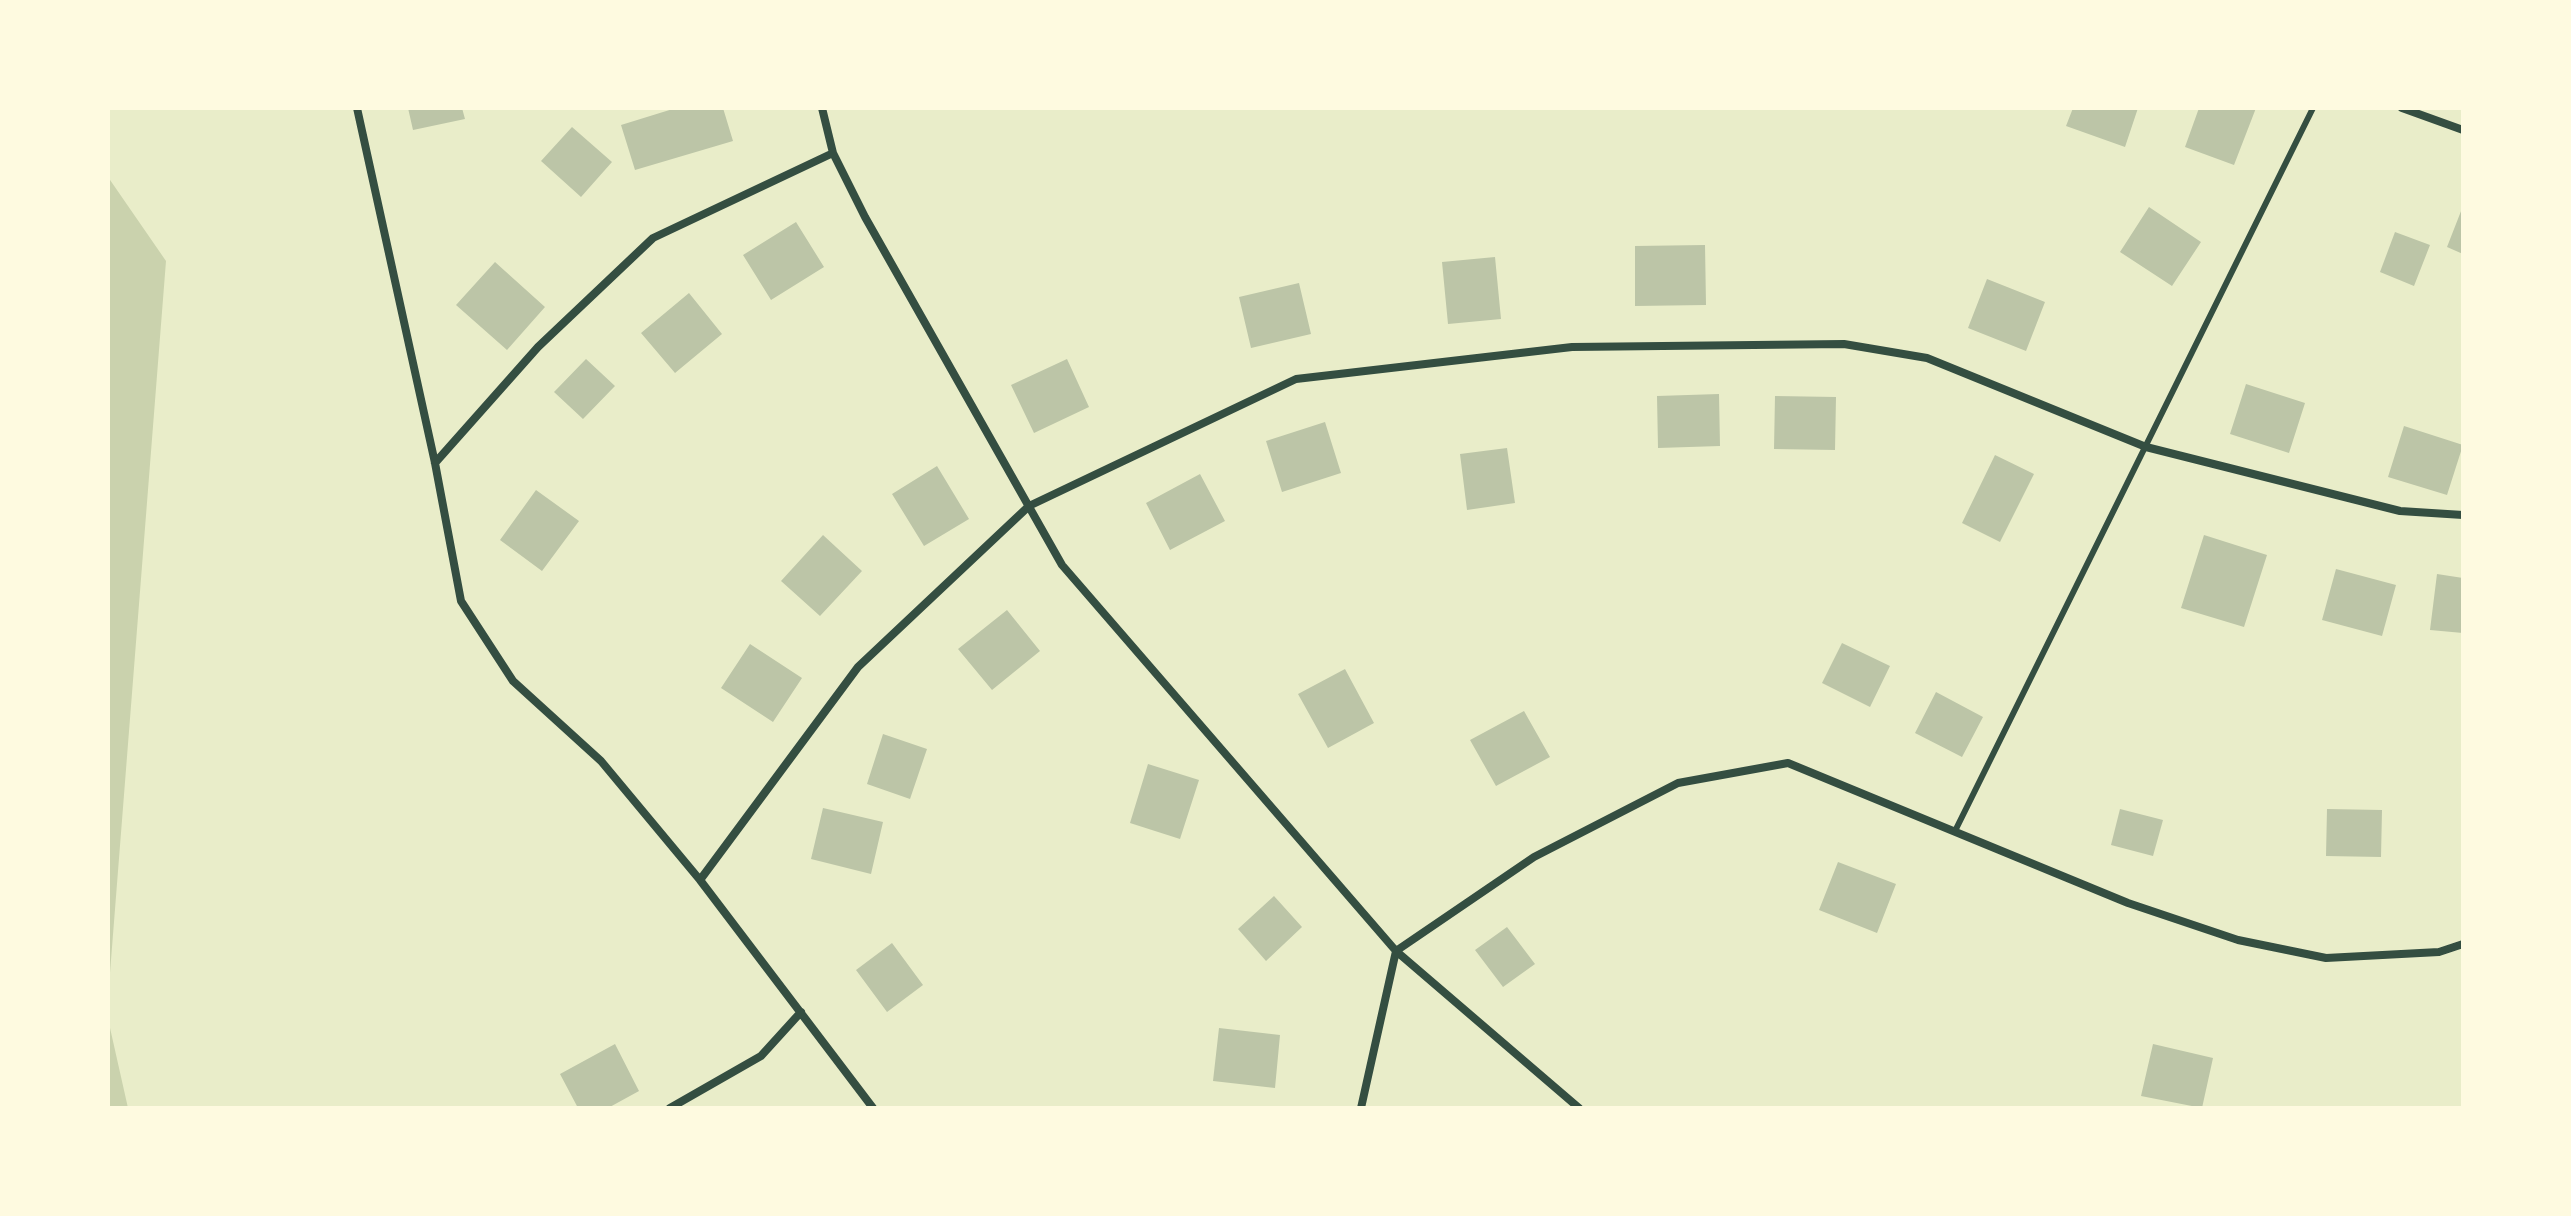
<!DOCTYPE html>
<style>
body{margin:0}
#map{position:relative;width:2571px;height:1216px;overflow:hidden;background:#e9edc9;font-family:Arial,sans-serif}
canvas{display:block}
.frame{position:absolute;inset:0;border:110px solid #fefae0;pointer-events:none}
</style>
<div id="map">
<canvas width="2571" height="1216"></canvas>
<div class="frame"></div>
</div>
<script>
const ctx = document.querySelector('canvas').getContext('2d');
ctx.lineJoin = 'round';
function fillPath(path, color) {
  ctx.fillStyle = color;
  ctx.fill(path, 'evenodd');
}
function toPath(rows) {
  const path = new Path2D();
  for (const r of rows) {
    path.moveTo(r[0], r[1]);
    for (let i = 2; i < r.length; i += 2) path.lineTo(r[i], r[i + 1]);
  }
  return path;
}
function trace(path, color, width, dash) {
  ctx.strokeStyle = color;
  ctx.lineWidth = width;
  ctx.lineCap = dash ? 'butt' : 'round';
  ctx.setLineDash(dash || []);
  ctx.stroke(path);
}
fillPath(toPath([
 [108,177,166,261,108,998],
 [108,1019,128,1108,108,1108]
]), '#cad2ad');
fillPath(toPath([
 [408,108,462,108,465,119,413,130],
 [676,108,723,108,733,141,635,170,621,125],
 [2073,108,2138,108,2125,147,2066,126],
 [2199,108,2256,108,2234,165,2185,147],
 [572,127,612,162,581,197,541,161],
 [2463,206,2463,254,2447,247],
 [2149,207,2201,242,2172,286,2120,252],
 [796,222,824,267,771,300,743,255],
 [2395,232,2430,245,2414,286,2380,272],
 [1705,245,1706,305,1635,306,1635,246],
 [1495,257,1501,319,1448,324,1442,262],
 [495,262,545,307,507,350,456,305],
 [1987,279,2045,302,2026,351,1968,328],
 [1299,283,1311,334,1251,348,1239,297],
 [689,293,722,334,675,373,641,333],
 [586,359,615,386,583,419,554,392],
 [1067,359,1089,407,1034,433,1011,385],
 [2246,384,2305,403,2289,453,2230,434],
 [1719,394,1720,446,1658,448,1657,396],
 [1775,396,1836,397,1835,450,1774,449],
 [1325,422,1341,473,1282,492,1266,441],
 [2404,426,2463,445,2447,495,2388,477],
 [1507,448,1515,503,1467,510,1460,454],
 [1995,455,2034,474,2000,542,1962,523],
 [937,466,969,519,924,546,892,494],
 [1200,474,1225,521,1170,550,1146,503],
 [536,490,579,521,542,571,500,540],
 [823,535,862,571,820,616,781,581],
 [2204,535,2267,555,2244,627,2181,608],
 [2336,569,2396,585,2382,636,2322,620],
 [2437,574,2463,578,2463,633,2430,630],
 [1007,610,1040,651,992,690,958,649],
 [1842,643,1890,666,1870,707,1822,683],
 [750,644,802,678,773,722,721,688],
 [1345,669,1374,723,1328,748,1298,694],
 [1936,692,1983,717,1962,757,1915,733],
 [1524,711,1550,757,1496,786,1470,740],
 [883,734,927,749,910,799,867,784],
 [1148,764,1199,780,1180,839,1130,823],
 [823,808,883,822,871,874,811,859],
 [2120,809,2163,820,2153,856,2111,845],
 [2327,809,2382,810,2381,857,2326,856],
 [1838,862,1896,884,1877,933,1819,910],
 [1274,896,1302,927,1266,961,1238,929],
 [1507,927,1535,964,1503,987,1475,950],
 [892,943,923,985,887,1012,856,970],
 [1219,1028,1280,1035,1275,1088,1213,1081],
 [615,1044,639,1091,608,1108,578,1108,560,1074],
 [2153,1044,2213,1058,2202,1108,2141,1096]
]), '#bcc5a7');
trace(toPath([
 [1955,831,2313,108]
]), '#344e41', 6);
trace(toPath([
 [357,108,435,463,461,601,513,681,601,761,700,880,873,1108],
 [822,108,833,153,865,217,1062,565,1396,951,1579,1108],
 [2402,108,2463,130],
 [435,463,538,347,653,238,833,153],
 [700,880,858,667,1029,506,1296,379,1572,347,1844,344,1927,358,2146,447,2400,511,2463,515],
 [670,1108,761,1056,801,1012],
 [1361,1108,1396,951,1534,857,1678,783,1788,763,2128,903,2238,940,2326,958,2439,952,2463,944]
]), '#344e41', 8);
</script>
